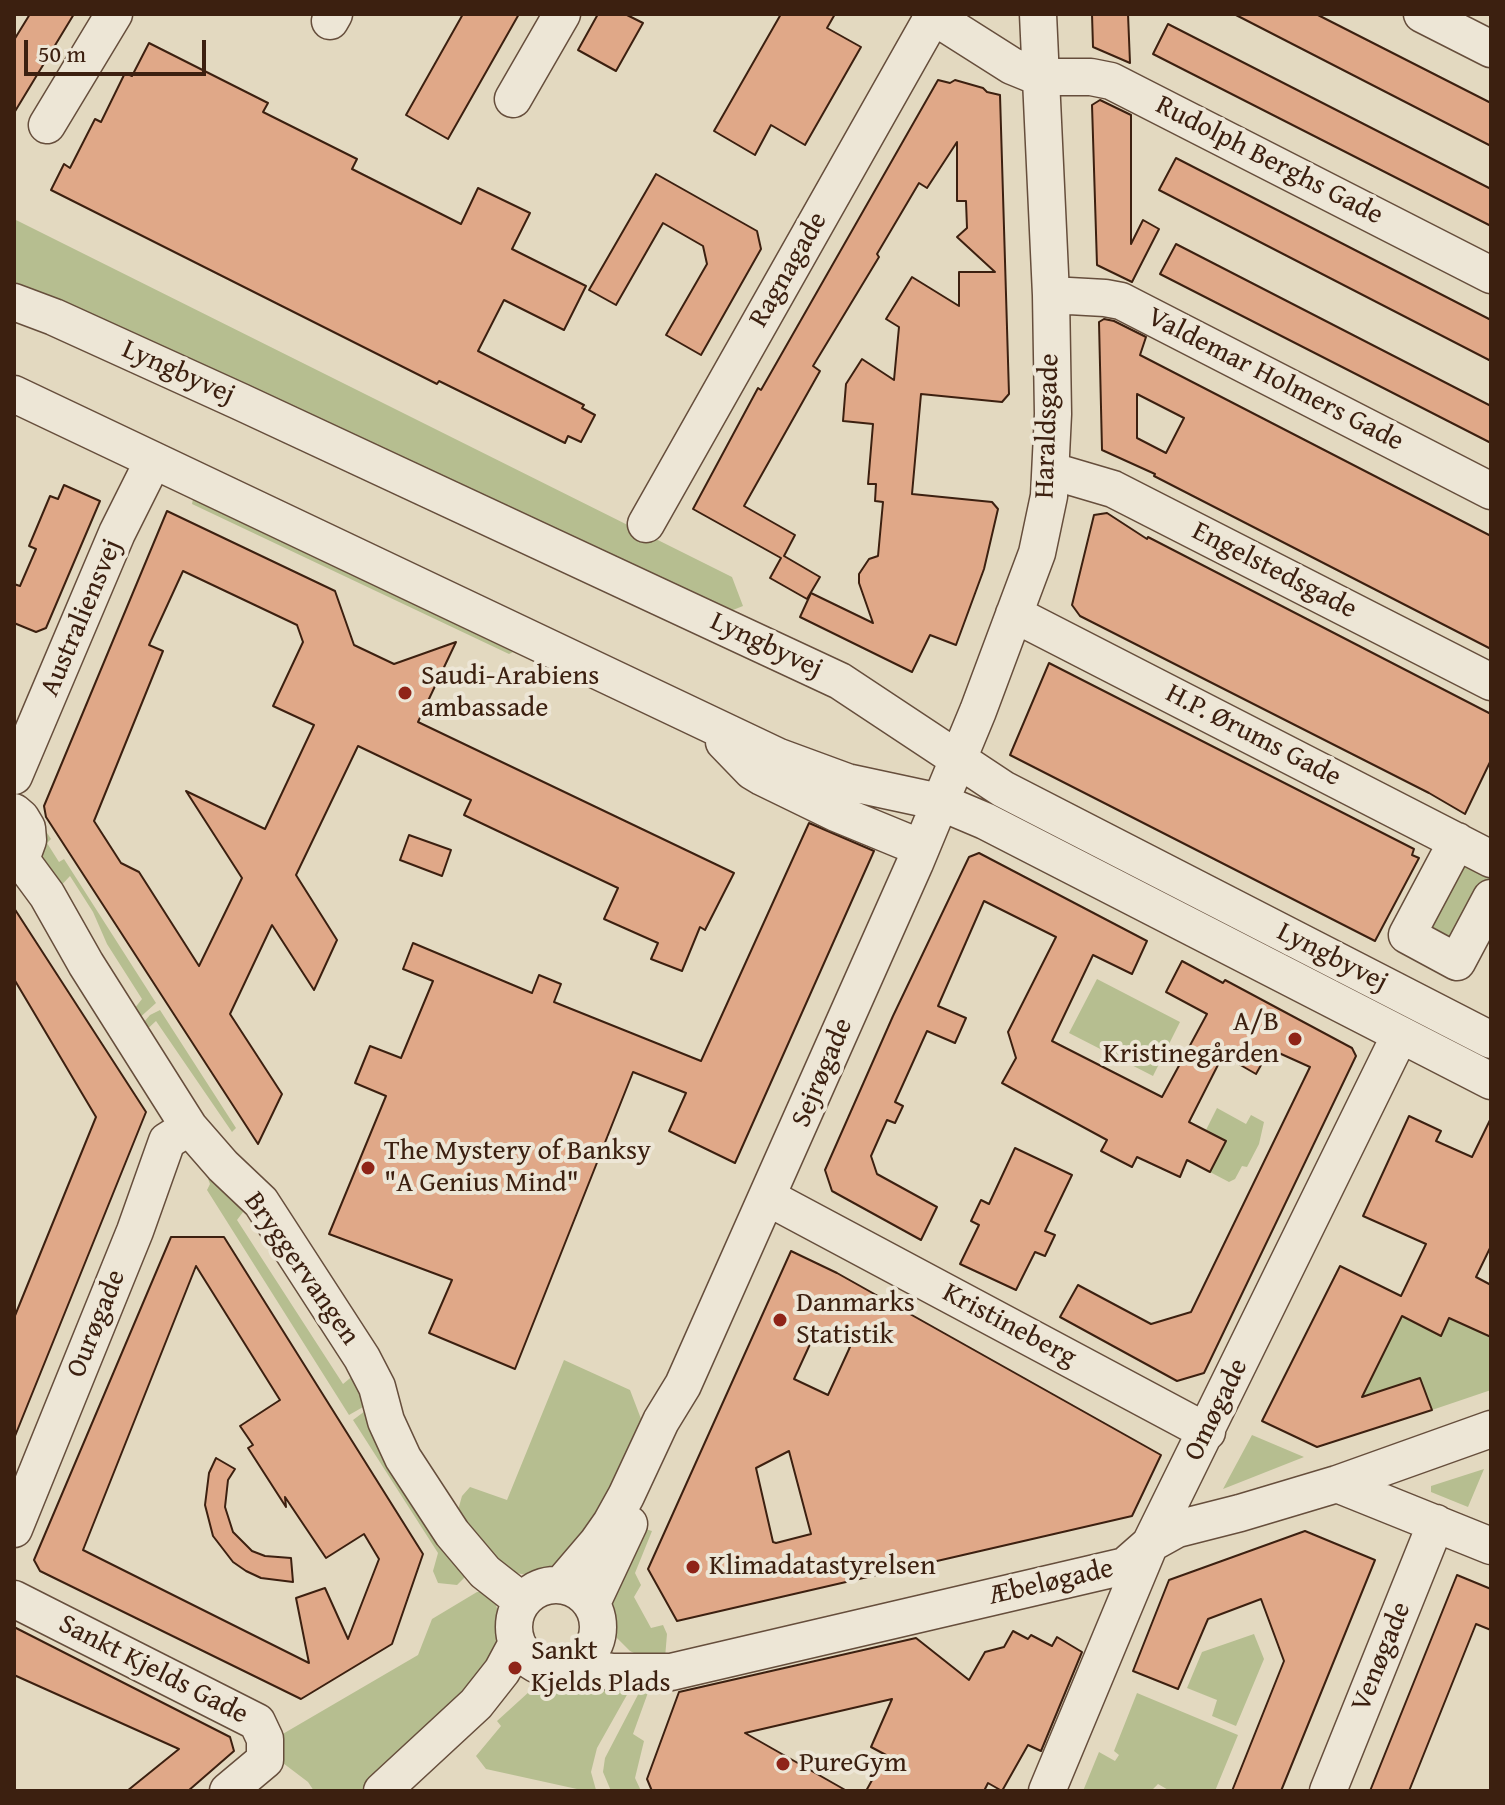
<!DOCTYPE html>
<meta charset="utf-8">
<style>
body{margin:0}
#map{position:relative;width:1505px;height:1805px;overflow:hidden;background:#e3d9c0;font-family:"Gentium Book Plus",serif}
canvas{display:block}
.frame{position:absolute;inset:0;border:16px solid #3c2010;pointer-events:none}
.scale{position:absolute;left:24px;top:40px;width:182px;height:36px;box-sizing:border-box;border:4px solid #3c2010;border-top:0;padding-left:10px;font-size:24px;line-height:28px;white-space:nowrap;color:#3c2010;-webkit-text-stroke:6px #ede6d6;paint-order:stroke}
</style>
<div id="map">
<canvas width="1505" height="1805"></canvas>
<div class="frame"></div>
<div class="scale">50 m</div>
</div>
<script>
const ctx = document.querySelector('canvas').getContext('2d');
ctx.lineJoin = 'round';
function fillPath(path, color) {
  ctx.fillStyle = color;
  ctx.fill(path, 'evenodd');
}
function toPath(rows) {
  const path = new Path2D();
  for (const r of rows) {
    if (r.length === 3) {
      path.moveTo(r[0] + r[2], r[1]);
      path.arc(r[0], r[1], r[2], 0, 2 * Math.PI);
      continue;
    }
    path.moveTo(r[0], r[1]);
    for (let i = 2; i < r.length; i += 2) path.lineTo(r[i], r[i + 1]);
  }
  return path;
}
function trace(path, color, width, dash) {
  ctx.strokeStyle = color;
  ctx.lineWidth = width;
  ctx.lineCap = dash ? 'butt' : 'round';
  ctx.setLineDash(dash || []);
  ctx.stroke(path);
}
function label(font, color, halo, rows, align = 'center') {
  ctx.font = font + ' "Gentium Book Plus",serif';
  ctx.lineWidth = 8;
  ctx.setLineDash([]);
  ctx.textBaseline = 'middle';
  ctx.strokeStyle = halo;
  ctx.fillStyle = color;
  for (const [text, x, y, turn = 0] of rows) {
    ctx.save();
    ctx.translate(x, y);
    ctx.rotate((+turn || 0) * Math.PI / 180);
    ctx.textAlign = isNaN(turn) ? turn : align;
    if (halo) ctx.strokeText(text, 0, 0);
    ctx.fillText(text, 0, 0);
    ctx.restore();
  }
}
fillPath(toPath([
 [16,220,732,577,743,606,733,610,14,284,14,221],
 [193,499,195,499,513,652,509,654,192,504],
 [40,822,51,839,47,843,59,862,64,859,156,1003,137,1020,130,1014,142,999,107,944,93,912,70,876,56,891,38,855],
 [1456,850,1491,869,1491,888,1456,954,1413,931],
 [1097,979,1180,1022,1153,1076,1069,1033],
 [160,1010,236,1128,232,1132,156,1021,142,1034,138,1029,150,1015],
 [1217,1108,1246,1124,1251,1115,1264,1122,1259,1144,1247,1167,1242,1166,1235,1179,1229,1182,1210,1172,1225,1141,1206,1130],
 [214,1172,246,1208,237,1220,343,1384,355,1374,370,1403,349,1415,207,1190,210,1184,207,1176],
 [1401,1315,1441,1336,1450,1318,1488,1336,1491,1330,1491,1390,1432,1410,1420,1378,1362,1397],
 [564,1360,630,1390,643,1424,591,1539,554,1572,533,1576,516,1573,501,1565,484,1551,458,1510,462,1496,470,1487,507,1500],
 [365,1411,465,1570,464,1578,457,1585,438,1583,433,1571,438,1553,353,1420],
 [1252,1435,1304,1457,1223,1489],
 [1484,1469,1468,1507,1431,1492,1431,1486],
 [645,1529,652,1531,635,1573,641,1585,634,1597,651,1628,663,1625,667,1634,665,1658,640,1656,630,1651,615,1636,610,1625,608,1609],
 [477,1592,487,1592,495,1602,505,1634,490,1674,361,1791,314,1791,308,1782,279,1760,281,1735,418,1655,432,1619],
 [1254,1634,1264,1659,1236,1726,1212,1716,1217,1700,1187,1688,1202,1652],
 [566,1678,627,1687,628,1693,597,1748,591,1772,596,1790,586,1791,486,1769,476,1756,501,1726,497,1721,530,1691,541,1685],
 [642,1687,650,1687,633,1734,644,1741,635,1778,641,1791,611,1791,603,1772,605,1758],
 [1137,1693,1238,1735,1215,1791,1170,1791,1158,1784,1151,1791,1083,1791,1099,1752,1115,1761,1119,1755,1114,1751]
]), '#b6be90');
const building = toPath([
 [30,14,74,14,14,113,14,40,30,14],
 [463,14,519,14,448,139,406,115,463,14],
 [598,14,625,14,643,23,616,71,578,50,598,14],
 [781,14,835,14,827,28,861,47,805,145,771,125,755,155,714,131,781,14],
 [1092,14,1128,14,1130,63,1093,47,1092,14],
 [1234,14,1316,14,1491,103,1491,146,1234,14],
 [1168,24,1491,189,1491,226,1153,54,1168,24],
 [149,43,268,103,263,112,357,159,352,169,461,224,478,188,530,213,512,249,586,286,564,330,504,300,478,351,584,405,582,408,595,415,581,442,568,436,565,443,439,381,437,384,51,190,64,164,70,168,95,119,101,122,125,73,132,76,149,43],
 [938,80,950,83,955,80,983,88,987,92,1000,95,1009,394,1002,402,921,394,912,494,992,502,998,509,984,569,956,645,930,635,912,672,800,617,811,593,873,623,859,583,859,574,869,559,878,556,883,502,875,501,876,484,868,484,873,424,843,421,846,384,862,359,894,380,899,327,886,319,912,277,959,306,959,272,995,272,957,237,967,228,966,201,957,201,957,142,927,188,919,183,877,254,879,257,813,366,820,371,744,506,795,535,784,556,820,577,807,599,770,578,781,558,693,509,758,388,761,390,938,80],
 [1100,100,1131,115,1131,244,1143,220,1159,229,1132,282,1097,265,1092,105,1100,100],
 [1176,158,1491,320,1491,361,1159,190,1176,158],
 [656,174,757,231,761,249,701,355,666,335,707,264,703,246,663,223,616,305,589,290,656,174],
 [1176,244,1491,406,1491,443,1160,274,1176,244],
 [1104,319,1114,321,1146,337,1140,355,1491,536,1491,649,1154,476,1155,474,1102,450,1099,322,1104,319],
 [1137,394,1184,418,1166,453,1137,438,1137,394],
 [64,485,100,501,46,628,36,632,14,623,14,584,20,586,36,549,29,546,50,496,58,499,64,485],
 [167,511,335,591,354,645,394,664,456,642,418,722,734,873,705,930,700,927,682,971,651,959,658,943,604,919,618,888,464,815,471,800,358,746,296,875,337,940,314,990,272,925,230,1014,282,1094,258,1144,46,817,44,806,167,511],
 [183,571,297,625,303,642,273,706,314,725,265,829,186,791,242,878,199,966,139,872,121,863,94,821,163,651,149,645,183,571],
 [1107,513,1147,539,1148,537,1491,714,1491,760,1465,814,1429,793,1080,616,1072,605,1094,515,1107,513],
 [1049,663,1414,849,1412,855,1419,858,1375,941,1010,755,1049,663],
 [809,823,874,851,735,1163,669,1131,686,1093,633,1072,515,1369,429,1333,452,1280,329,1234,386,1096,355,1083,370,1046,401,1058,433,981,403,969,413,943,532,993,539,975,561,984,554,1002,701,1061,809,823],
 [409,835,451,850,442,876,400,860,409,835],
 [979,853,1147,941,1132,974,1093,955,1052,1041,1162,1097,1207,1014,1166,992,1182,961,1223,983,1225,980,1352,1048,1356,1056,1204,1373,1177,1381,1060,1317,1078,1285,1151,1324,1191,1312,1310,1067,1270,1049,1256,1074,1223,1055,1189,1122,1226,1141,1210,1172,1187,1160,1180,1177,1137,1157,1132,1167,1101,1151,1107,1140,1002,1083,1016,1058,1008,1032,1056,937,984,901,938,1006,966,1018,955,1043,927,1031,895,1102,903,1106,895,1123,887,1120,871,1156,877,1174,937,1207,921,1240,832,1191,825,1170,893,1016,969,857,979,853],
 [14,908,146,1112,15,1436,14,1318,96,1117,14,979,14,908],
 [1409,1116,1441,1131,1436,1141,1472,1157,1491,1118,1491,1246,1476,1277,1491,1285,1491,1337,1449,1318,1441,1336,1402,1316,1362,1397,1420,1378,1432,1410,1317,1447,1262,1421,1340,1266,1401,1296,1426,1244,1363,1216,1409,1116],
 [1015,1148,1072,1175,1045,1231,1055,1235,1045,1256,1035,1252,1016,1290,960,1264,979,1225,971,1221,981,1200,989,1204,1015,1148],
 [171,1237,224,1237,423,1554,392,1644,301,1699,40,1571,34,1560,171,1237],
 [196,1266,280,1400,240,1426,253,1445,248,1448,286,1507,285,1497,326,1558,364,1534,379,1559,348,1639,325,1588,296,1598,309,1663,83,1550,196,1266],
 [791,1251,837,1273,1161,1455,1132,1516,677,1621,648,1569,791,1251],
 [817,1329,850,1347,828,1395,794,1379,817,1329],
 [789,1451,811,1534,776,1543,773,1542,756,1468,789,1451],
 [216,1458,235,1469,228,1480,225,1507,233,1532,252,1551,265,1556,291,1558,293,1582,261,1578,246,1571,233,1562,213,1536,205,1505,209,1473,216,1458],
 [1305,1531,1375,1560,1281,1791,1232,1791,1284,1661,1261,1599,1208,1619,1178,1689,1133,1671,1169,1580,1305,1531],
 [1457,1575,1491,1589,1491,1630,1476,1624,1409,1791,1370,1791,1457,1575],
 [14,1627,230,1737,234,1751,188,1791,127,1791,179,1749,14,1675,14,1627],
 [1013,1631,1028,1639,1031,1635,1052,1646,1057,1637,1082,1652,1041,1751,1028,1745,1002,1791,988,1783,984,1791,866,1791,886,1755,871,1747,892,1699,745,1733,847,1791,652,1791,647,1779,679,1692,916,1638,969,1680,985,1652,1004,1647,1013,1631]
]);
fillPath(building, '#e0a888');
trace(building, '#3c2010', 2);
const minor = toPath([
 [930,14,1012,66,1039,77,1091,77,1111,81,1491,275],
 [1422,14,1491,49],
 [330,21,334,14],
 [513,99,562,14],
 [47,125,114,14],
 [1051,295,1105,298,1121,301,1491,491],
 [14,302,54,317,241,402,840,681,1003,789,1491,1040],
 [14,394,779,757,847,782,940,802,985,821,1491,1081],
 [1052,471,1113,489,1491,682],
 [646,524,933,16],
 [1014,614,1491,859],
 [724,742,752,771,762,777,836,813,921,848],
 [14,776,117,533,153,461],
 [14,812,21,818,27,828,28,840,24,851,14,861],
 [1457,841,1407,935,1457,962,1491,898],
 [19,857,47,895,86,964,189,1127,223,1166,261,1202,362,1358,377,1387,386,1421,403,1458,452,1533,485,1572,522,1601],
 [769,1198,1207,1432],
 [1337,1484,1491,1546],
 [14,1529,135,1231,167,1141,189,1127],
 [562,1584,597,1543,611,1523,626,1496,661,1421,683,1385,915,863,978,711,1037,553,1049,496,1053,414,1051,295,1038,14],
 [556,1627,42],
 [14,1599,257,1722,265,1739,265,1760,228,1791],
 [592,1603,629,1524],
 [572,1666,613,1672,671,1672,1125,1566,1150,1544,1177,1529,1240,1513,1337,1484,1491,1429],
 [382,1791,476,1704,502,1671,517,1643],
 [1047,1791,1150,1544,1400,1035],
 [1328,1791,1436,1523]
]);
trace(minor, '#664e3c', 39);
trace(minor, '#ede6d6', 36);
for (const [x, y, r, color] of [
 [405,693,8,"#8f2418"],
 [1295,1039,8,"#8f2418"],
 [368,1168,8,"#8f2418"],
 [780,1320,8,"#8f2418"],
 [693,1567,8,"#8f2418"],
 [515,1668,8,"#8f2418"],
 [783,1764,8,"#8f2418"]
]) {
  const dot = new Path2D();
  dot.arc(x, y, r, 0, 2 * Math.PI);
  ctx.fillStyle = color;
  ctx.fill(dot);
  trace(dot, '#ede6d6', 3);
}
label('28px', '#3c2010', '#ede6d6', [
 ["Rudolph Berghs Gade",1269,161,27],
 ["Ragnagade",789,270,-60],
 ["Lyngbyvej",178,373,24],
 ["Valdemar Holmers Gade",1275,380,27],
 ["Haraldsgade",1048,426,-88],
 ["Engelstedsgade",1274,571,27],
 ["Australiensvej",82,618,-67],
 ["Lyngbyvej",766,646,25],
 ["H.P. Ørums Gade",1253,736,27],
 ["Lyngbyvej",1332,958,27],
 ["Sejrøgade",823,1073,-67],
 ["Bryggervangen",301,1269,55],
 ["Ourøgade",97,1324,-68],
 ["Kristineberg",1009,1326,28],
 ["Omøgade",1217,1410,-64],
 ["Æbeløgade",1051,1583,-13],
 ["Venøgade",1382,1657,-68],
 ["Sankt Kjelds Gade",153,1670,27]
]);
label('28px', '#3c2010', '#ede6d6', [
 ["Saudi-Arabiens",421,677],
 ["ambassade",421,709],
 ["A/B",1279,1023,"right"],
 ["Kristinegården",1279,1055,"right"],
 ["The Mystery of Banksy",384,1152],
 ["\"A Genius Mind\"",384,1184],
 ["Danmarks",796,1304],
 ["Statistik",796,1336],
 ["Klimadatastyrelsen",709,1567],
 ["Sankt",531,1652],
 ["Kjelds Plads",531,1684],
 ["PureGym",799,1764]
], 'left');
</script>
